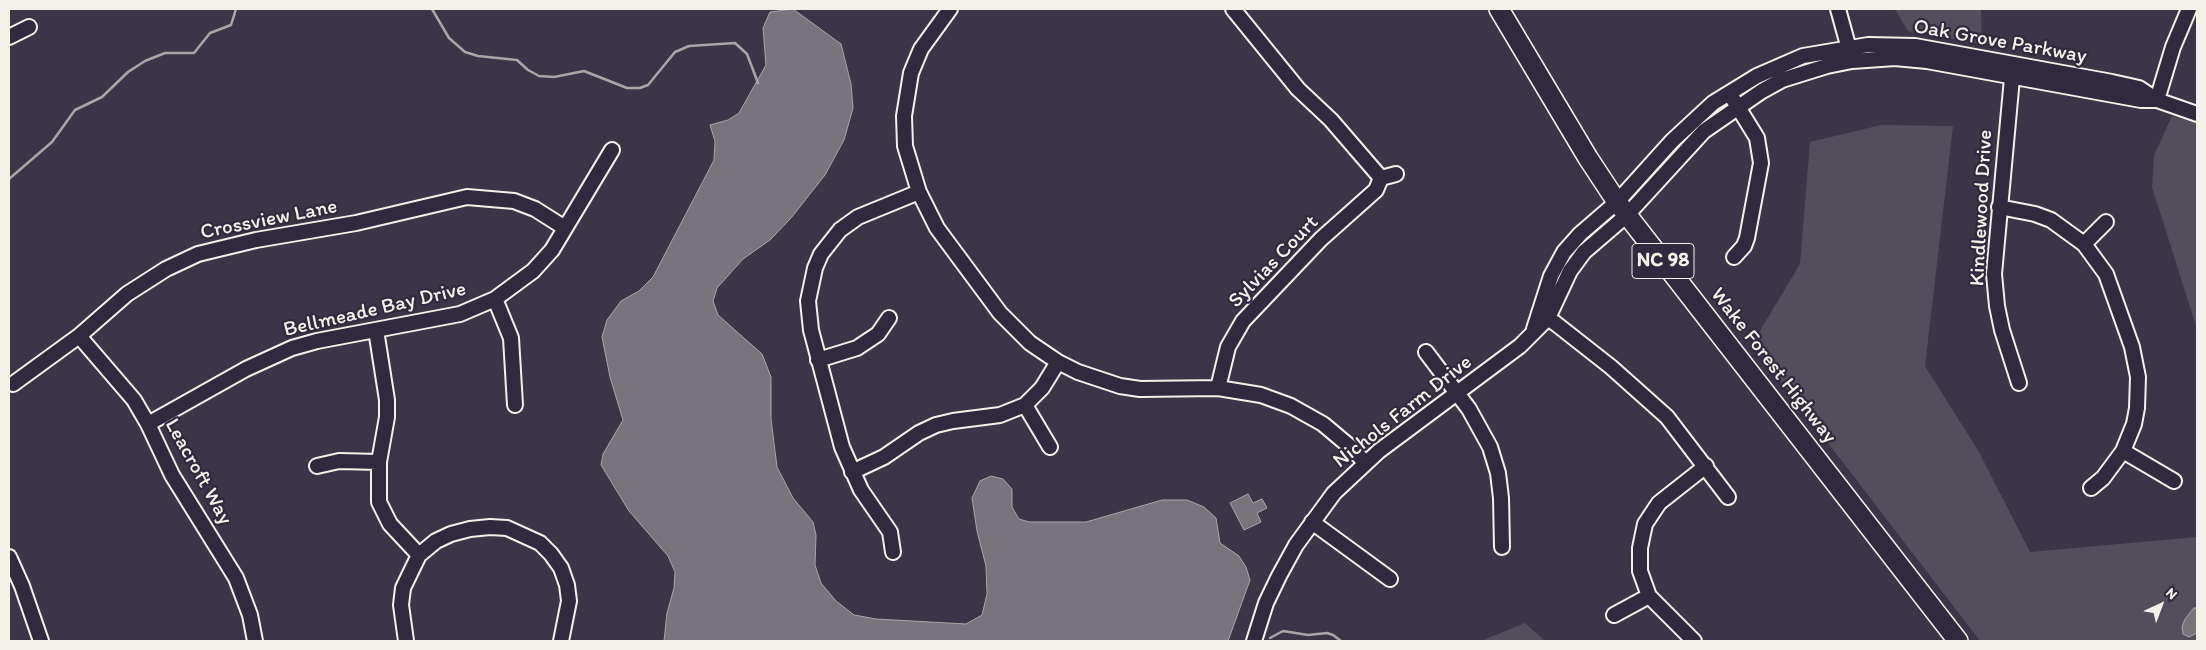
<!DOCTYPE html>
<style>
body{margin:0}
#map{position:relative;width:2206px;height:650px;overflow:hidden;background:#3b3647;font-family:Itim,sans-serif}
canvas{display:block}
.frame{position:absolute;inset:0;border:10px solid #f4f1e8;pointer-events:none}
.north{position:absolute;left:2136px;top:580px;width:50px;height:50px;-webkit-text-stroke:4px #2f2a3d;paint-order:stroke;rotate:43deg;font-size:14px;font-weight:700;line-height:20px;text-align:center;color:#f4f1e8}
.north::after{content:'';display:block;margin:auto;width:18px;height:22px;background:#f4f1e8;clip-path:polygon(50% 0,100% 100%,50% 72%,0 100%)}
</style>
<div id="map">
<canvas width="2206" height="650"></canvas>
<div class="frame"></div>
<div class="north">N</div>
</div>
<script>
const ctx = document.querySelector('canvas').getContext('2d');
ctx.lineJoin = 'round';
function fillPath(path, color) {
  ctx.fillStyle = color;
  ctx.fill(path, 'evenodd');
}
function toPath(rows) {
  const path = new Path2D();
  for (const r of rows) {
    path.moveTo(r[0], r[1]);
    for (let i = 2; i < r.length; i += 2) path.lineTo(r[i], r[i + 1]);
  }
  return path;
}
function trace(path, color, width, dash) {
  ctx.strokeStyle = color;
  ctx.lineWidth = width;
  ctx.lineCap = dash ? 'butt' : 'round';
  ctx.setLineDash(dash || []);
  ctx.stroke(path);
}
function label(font, color, halo, rows, align = 'center') {
  ctx.font = font + ' Itim,sans-serif';
  ctx.lineWidth = 4.5;
  ctx.setLineDash([]);
  ctx.textBaseline = 'middle';
  ctx.strokeStyle = halo;
  ctx.fillStyle = color;
  for (const [text, x, y, turn = 0] of rows) {
    ctx.save();
    ctx.translate(x, y);
    ctx.rotate((+turn || 0) * Math.PI / 180);
    ctx.textAlign = isNaN(turn) ? turn : align;
    if (halo) ctx.strokeText(text, 0, 0);
    ctx.fillText(text, 0, 0);
    ctx.restore();
  }
}
fillPath(toPath([
 [1895,9,1981,9,1982,44,1908,31],
 [2172,116,2196,123,2197,121,2197,329,2152,187,2154,155],
 [1881,125,1953,126,1925,366,1979,452,2030,552,2197,537,2197,641,1980,641,1752,344,1800,264,1810,142],
 [1525,623,1545,641,1481,641]
]), '#534e5c');
const water = toPath([
 [793,9,841,44,851,84,853,108,844,140,825,175,791,218,770,240,743,259,717,288,713,301,718,315,762,354,771,377,771,419,777,467,793,498,813,522,816,535,815,565,821,583,836,601,854,615,876,619,966,624,982,615,987,594,986,566,977,531,972,498,980,481,991,476,1003,479,1012,489,1012,507,1019,519,1029,522,1086,522,1162,500,1187,500,1204,507,1216,518,1220,543,1239,556,1246,567,1250,580,1228,641,664,641,667,613,674,588,675,572,668,556,629,511,601,465,603,454,623,420,610,377,602,337,607,320,621,301,639,291,653,277,714,160,715,141,710,125,728,120,739,113,766,65,763,28,770,12,793,9],
 [1248,494,1253,503,1262,499,1267,508,1257,513,1261,522,1244,530,1230,503,1248,494],
 [2194,608,2197,608,2197,633,2189,637,2183,634,2182,627,2185,619,2194,608]
]);
fillPath(water, '#78747b');
trace(water, '#aaa6a7', 1);
trace(toPath([
 [432,9,449,38,465,52,478,56,517,60,528,70,539,76,554,77,584,71,627,88,640,88,648,85,675,52,689,46,735,43,747,54,758,83],
 [9,179,52,142,75,110,102,97,128,72,145,61,165,53,194,53,210,33,231,25,236,9],
 [1270,638,1283,631,1308,635,1327,633,1333,635,1341,641]
]), '#aaa6a7', 2.5);
const minor = toPath([
 [950,9,921,49,911,73,904,116,905,146,919,192,937,228,1000,313,1030,343,1058,362,1078,372,1120,386,1140,389,1218,388,1261,395,1291,406,1323,424,1354,450,1365,463],
 [1838,9,1851,56],
 [9,37,29,27],
 [2013,67,1994,274,1997,306,2002,330,2019,383],
 [1733,99,1757,138,1761,163,1747,238,1744,246,1734,257],
 [2157,100,2173,47,2189,9],
 [1381,178,1396,174],
 [1999,207,2035,214,2051,220,2084,244,2106,274,2132,347,2138,377,2137,408,2134,424,2123,451,2103,478,2091,488],
 [2084,244,2106,222],
 [495,299,511,338,515,405],
 [1539,313,1555,323,1611,367,1667,417,1728,497],
 [1534,329,1551,276,1564,252,1580,234,1617,202,1672,141,1713,103,1757,76,1803,56,1868,45,1915,46,2112,82,2139,88,2157,100,2197,114],
 [376,330,387,400,387,417,379,462,379,502,390,524,419,555],
 [79,336,134,400,148,424,172,475,236,578,250,615,255,641],
 [1426,352,1469,409,1490,447,1498,473,1501,498,1502,547],
 [818,360,857,348,878,334,889,318],
 [13,384,79,336,127,294,166,269,198,254,256,240,356,223,467,197,514,201,535,209,565,228],
 [1218,388,1228,347,1243,321,1321,239,1376,190,1381,178,1331,120,1298,89,1233,9],
 [1025,405,1050,447],
 [148,424,246,369,292,348,317,341,460,314,495,299,533,271,552,250,612,150],
 [2123,451,2174,481],
 [317,466,339,461,379,462],
 [852,472,884,457,919,433,936,425,953,421,1000,415,1025,405,1042,388,1058,362],
 [1312,522,1390,579],
 [893,552,890,532,861,490,842,447,811,330,808,301,815,268,821,254,840,230,858,217,919,192],
 [9,557,22,586,41,641],
 [1614,615,1649,596],
 [406,641,401,605,403,588,419,555,436,541,451,534,470,529,490,527,507,528,540,543,551,554,561,568,567,585,569,601,561,641],
 [1254,641,1266,603,1279,576,1296,545,1334,493,1379,451,1520,346,1548,318,1570,271,1584,252,1627,215,1704,131,1762,91,1782,80,1827,66,1852,61,1895,58,1927,61,2141,100,2157,100],
 [1694,641,1649,596,1640,571,1640,548,1645,524,1659,503,1706,466]
]);
const highway = toPath([
 [1499,9,1588,158,1617,202,1958,641]
]);
trace(minor, '#f4f1e8', 18);
trace(highway, '#f4f1e8', 22);
trace(minor, '#2f2a3d', 14);
trace(highway, '#2f2a3d', 19);
for (const [x, y, w] of [
 [1663,261,62]
]) {
  const box = new Path2D();
  box.roundRect(x - w / 2, y - 17.5, w, 35, 4);
  ctx.fillStyle = '#2f2a3d';
  ctx.fill(box);
  trace(box, '#f4f1e8', 1);
}
label('bold 20px', '#f4f1e8', null, [
 ["NC 98",1663,261]
]);
label('21px', '#f4f1e8', '#2f2a3d', [
 ["Oak Grove Parkway",2000,42,10],
 ["Kindlewood Drive",1982,208,-87],
 ["Crossview Lane",269,220,-11],
 ["Sylvias Court",1274,262,-46],
 ["Bellmeade Bay Drive",375,310,-13],
 ["Wake Forest Highway",1773,366,52],
 ["Nichols Farm Drive",1403,412,-38],
 ["Leacroft Way",198,472,61]
]);
</script>
